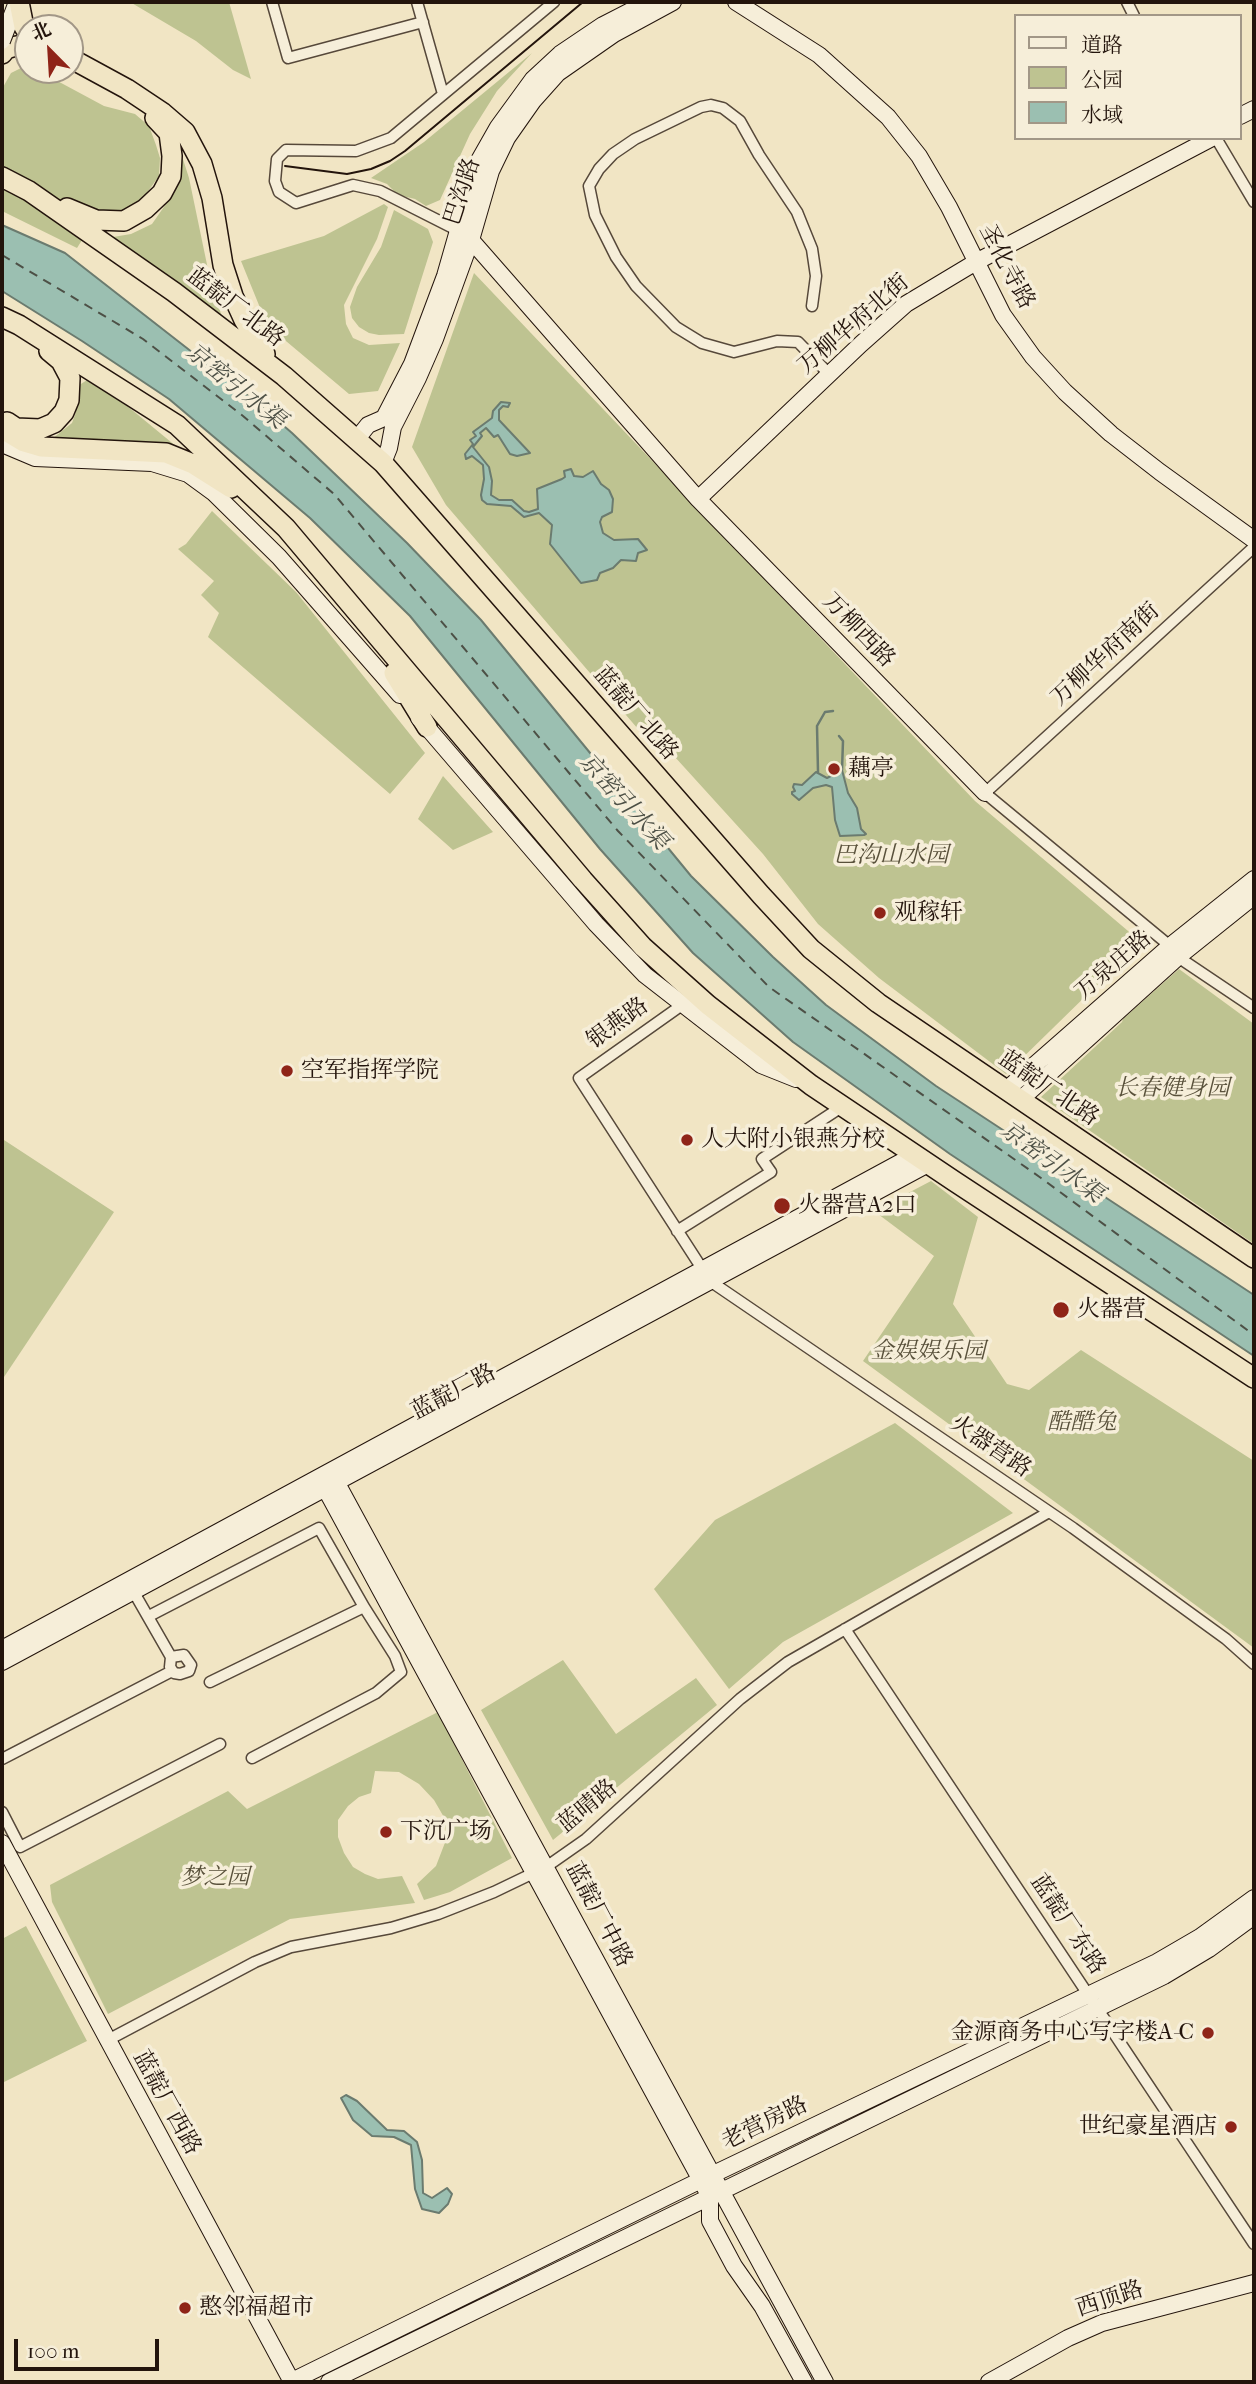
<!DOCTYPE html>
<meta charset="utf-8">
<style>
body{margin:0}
#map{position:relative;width:1256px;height:2384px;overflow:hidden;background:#f1e5c4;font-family:"IM FELL French Canon","Noto Serif SC",serif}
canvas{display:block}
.frame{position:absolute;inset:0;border:4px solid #23140c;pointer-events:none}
.legend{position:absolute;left:1014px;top:14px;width:228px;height:126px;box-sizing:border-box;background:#f6eed9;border:2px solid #a29787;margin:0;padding:9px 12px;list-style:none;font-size:21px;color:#23140c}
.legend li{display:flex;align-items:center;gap:14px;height:35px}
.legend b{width:35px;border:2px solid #a29787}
.north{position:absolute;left:14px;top:14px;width:70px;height:70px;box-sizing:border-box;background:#f6eed9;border:2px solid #a29787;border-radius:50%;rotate:336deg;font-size:19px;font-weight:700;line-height:28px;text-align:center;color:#23140c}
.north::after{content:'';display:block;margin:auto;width:24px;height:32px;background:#8f2418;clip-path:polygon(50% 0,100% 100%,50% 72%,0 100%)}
.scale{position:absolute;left:14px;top:2339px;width:145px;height:32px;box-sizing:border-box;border:4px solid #23140c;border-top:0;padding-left:9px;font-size:21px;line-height:24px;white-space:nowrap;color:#23140c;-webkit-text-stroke:5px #f6eed9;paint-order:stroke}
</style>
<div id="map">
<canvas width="1256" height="2384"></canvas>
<div class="frame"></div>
<ul class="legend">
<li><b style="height:9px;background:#f6eed9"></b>道路</li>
<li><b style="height:19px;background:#bec391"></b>公园</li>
<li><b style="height:19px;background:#9bbfb1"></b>水域</li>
</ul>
<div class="north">北</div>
<div class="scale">100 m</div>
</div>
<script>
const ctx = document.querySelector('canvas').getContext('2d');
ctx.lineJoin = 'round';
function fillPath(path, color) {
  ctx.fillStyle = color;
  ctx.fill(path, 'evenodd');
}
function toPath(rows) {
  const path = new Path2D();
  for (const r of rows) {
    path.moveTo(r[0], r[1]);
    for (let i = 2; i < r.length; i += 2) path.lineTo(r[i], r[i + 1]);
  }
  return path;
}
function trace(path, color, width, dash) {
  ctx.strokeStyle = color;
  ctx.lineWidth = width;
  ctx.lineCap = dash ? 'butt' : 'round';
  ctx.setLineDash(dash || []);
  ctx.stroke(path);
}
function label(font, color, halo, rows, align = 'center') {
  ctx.font = font + ' "IM FELL French Canon","Noto Serif SC",serif';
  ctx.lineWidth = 7;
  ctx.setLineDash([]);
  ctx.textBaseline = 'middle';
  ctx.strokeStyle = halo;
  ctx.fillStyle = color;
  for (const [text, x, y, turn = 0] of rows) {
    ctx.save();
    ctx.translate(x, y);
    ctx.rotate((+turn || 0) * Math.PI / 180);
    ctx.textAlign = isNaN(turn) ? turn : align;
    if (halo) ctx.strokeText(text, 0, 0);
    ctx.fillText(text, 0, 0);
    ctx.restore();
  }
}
fillPath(toPath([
 [130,2,229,2,251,79,233,70,196,41],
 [532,53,497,91,470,134,440,200,426,206,415,199,398,195,387,184,371,178,424,142],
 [21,68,37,70,104,106,135,114,149,126,156,145,160,158,159,176,138,205,128,212,99,213,77,248,2,211,2,89,11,73],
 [181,153,189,178,210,279,222,317,107,238,131,234,152,224,175,191,180,174],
 [384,204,388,207,377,239,344,305,346,324,353,338,369,345,400,343,378,391,349,394,280,336,263,315,241,261,324,236],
 [394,210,428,229,433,242,404,334,379,335,369,333,359,327,352,318,350,307,357,287,381,247],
 [474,273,975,801,1141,942,1006,1074,879,978,818,924,763,854,645,724,638,729,446,505,412,447],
 [92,377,177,447,156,442,52,439,72,423,76,412,76,387],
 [212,511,296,592,425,753,390,794,208,637,219,613,201,595,214,581,178,549,186,544],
 [443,776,493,832,453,850,418,819],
 [1179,969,1254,1024,1254,1244,1041,1097,1122,1022,1123,1019],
 [4,1140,114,1212,2,1380,2,1144],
 [931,1181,978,1217,953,1304,1007,1384,1029,1390,1081,1350,1254,1461,1254,1648,863,1361,934,1256,874,1211],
 [895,1423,1013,1513,783,1642,729,1689,654,1589,715,1520],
 [563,1660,616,1734,696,1678,717,1705,553,1840,481,1710],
 [438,1712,512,1858,450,1892,424,1900,417,1884,436,1866,446,1840,445,1819,434,1800,419,1784,399,1772,375,1771,371,1793,359,1797,348,1806,338,1820,338,1837,344,1853,353,1867,365,1874,378,1879,402,1876,415,1903,290,1919,108,2014,52,1902,50,1885,228,1791,247,1809],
 [26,1926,87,2041,2,2083,2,1939]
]), '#bec391');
const water = toPath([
 [2,225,65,253,256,402,292,433,407,543,481,620,691,876,773,957,826,1005,936,1086,1254,1295,1254,1356,950,1154,793,1042,693,953,600,849,410,616,310,518,169,399,82,341,2,291,2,225],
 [501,402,510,403,508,407,503,406,499,410,499,420,530,453,517,456,510,454,498,435,494,437,486,428,480,433,482,436,473,447,489,467,492,481,491,495,499,500,512,500,524,511,529,512,538,509,537,489,562,479,565,477,564,471,571,469,574,476,583,477,593,471,601,484,609,490,613,499,612,512,602,517,600,522,603,533,614,540,638,539,647,550,638,553,636,561,621,560,613,568,600,573,597,580,581,583,550,544,552,525,539,513,524,517,511,506,487,504,482,500,481,495,484,479,483,465,472,456,466,459,465,454,473,444,470,440,476,436,473,432,492,418,493,411,501,402],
 [842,770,848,793,857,808,861,829,866,834,864,835,840,836,835,820,832,787,826,785,813,788,799,800,792,794,792,792,795,791,793,787,794,784,802,785,816,772,827,778,842,770],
 [346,2095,357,2101,387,2130,404,2131,417,2142,422,2160,423,2193,432,2198,447,2188,452,2194,448,2204,439,2213,422,2209,415,2189,411,2145,394,2137,372,2136,353,2120,341,2098,346,2095]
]);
fillPath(water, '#9bbfb1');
trace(water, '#6b7b6f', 2);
trace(toPath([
 [839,736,843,741,842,770],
 [818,772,817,726,825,712,833,711]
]), '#6b7b6f', 2.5);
trace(toPath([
 [2,255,143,339,243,416,334,494,618,831,769,987,1041,1178,1254,1335]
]), '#4d5046', 2, [9, 7]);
const street = toPath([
 [272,2,288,58,423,22],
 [417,2,443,94],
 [1127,2,1134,16],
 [1216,138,1254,202],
 [461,232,380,191,353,185,296,203,279,192,275,181,277,159,286,150,356,151,391,138,554,2],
 [812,306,816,276,812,249,797,212,759,155,740,121,723,108,711,105,701,107,635,139,613,154,599,169,589,186,595,215,616,257,636,286,676,327,702,343,734,352,777,341,798,342,829,374],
 [1254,547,985,793,1170,946,1178,957,1254,1008],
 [682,1005,579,1078,710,1281,1073,1528,1226,1639,1254,1664],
 [677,1231,771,1172,762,1159,843,1106],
 [132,1589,171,1657,170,1667,174,1673,180,1674,189,1671,191,1665,184,1655,171,1657],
 [149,1616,319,1528,364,1607],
 [845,1629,1254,2244],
 [210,1682,364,1607,395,1656,401,1672,376,1693,252,1758],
 [2,1759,172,1671],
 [2,1812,20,1847,220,1744],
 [106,2041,255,1962,291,1947,391,1928,438,1914,494,1892,546,1867,586,1839,740,1699,788,1662,1049,1512]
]);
const secondary = toPath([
 [736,2,819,55,888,117,919,156,949,207,1003,315,1033,357,1065,392,1111,434,1160,472,1254,540],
 [1240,116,1254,109],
 [471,240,698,499,985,793],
 [356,440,368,425,384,418,412,364,445,276,477,164,498,127,533,79,560,54,603,25,648,2],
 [2,444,35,458,152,463,188,474,214,493,279,557,400,695],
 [383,463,389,448,393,427,418,378,435,339,471,240,491,171,507,138,533,101,558,73,614,34,673,2],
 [698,499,861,344,906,304,976,262,1212,138],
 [419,718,596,924,645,975,761,1065,796,1079],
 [1006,1090,1170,946,1254,879],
 [1020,1100,1178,957,1254,896],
 [332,1474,825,2382],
 [325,1488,710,2197,710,2221,734,2266,762,2306,804,2382],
 [2,1649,914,1155],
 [2,1662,928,1164],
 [2,1843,292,2382],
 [290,2382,701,2180,1157,1962,1200,1937,1254,1898],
 [329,2382,1164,1976,1209,1949,1254,1916],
 [989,2382,1068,2338,1102,2323,1254,2283]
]);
const highway = toPath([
 [2,54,6,49,16,46,28,47],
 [70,58,127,89,163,113,185,132,202,164,212,198,223,265,233,296,244,320,265,354],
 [2,177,29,191,174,292,284,376,383,463,761,895,811,949,878,1003,1254,1258],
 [67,208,96,220,124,221,145,209,162,193,171,176,172,156,169,133,155,118],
 [2,317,19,325,177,425,286,528,583,880,643,947,708,1005,811,1085,954,1181,1254,1378],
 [7,422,16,428,40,429,54,423,64,412,69,400,70,378,61,361,49,351],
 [2,429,24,442,41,447,166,453,193,464,231,488],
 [394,673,427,727]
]);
trace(street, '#56483a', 13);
trace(secondary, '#23140c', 18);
trace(highway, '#23140c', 22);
trace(street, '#f6eed9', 10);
trace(secondary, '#f6eed9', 16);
trace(highway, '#f1e5c4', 19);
trace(toPath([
 [285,166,347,174,371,169,390,161,405,151,583,2]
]), '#23140c', 2);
const secondaryBridge = toPath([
 [2,41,17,2]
]);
const highwayBridge = toPath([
 [19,2,24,27,28,31]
]);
trace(secondaryBridge, '#23140c', 18, []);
trace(highwayBridge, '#23140c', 22, []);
trace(secondaryBridge, '#f6eed9', 16);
trace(highwayBridge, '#f1e5c4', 19);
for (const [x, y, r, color] of [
 [834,769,7,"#8f2418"],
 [880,913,7,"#8f2418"],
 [287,1071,7,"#8f2418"],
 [687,1140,7,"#8f2418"],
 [782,1206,9,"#8f2418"],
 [1061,1310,9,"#8f2418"],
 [386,1832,7,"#8f2418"],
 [1208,2033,7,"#8f2418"],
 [1231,2127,7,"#8f2418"],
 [185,2308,7,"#8f2418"]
]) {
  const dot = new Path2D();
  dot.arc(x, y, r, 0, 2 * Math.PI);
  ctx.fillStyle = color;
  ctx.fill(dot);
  trace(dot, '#f6eed9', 2.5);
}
label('23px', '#23140c', '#f6eed9', [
 ["巴沟路",463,192,-72],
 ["圣化寺路",1006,267,62],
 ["蓝靛厂北路",235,308,37],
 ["万柳华府北街",854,325,-41],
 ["万柳西路",858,631,46],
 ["万柳华府南街",1106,655,-43],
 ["蓝靛厂北路",635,714,49],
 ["万泉庄路",1114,966,-41],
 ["银燕路",618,1024,-36],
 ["蓝靛厂北路",1048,1089,34],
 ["蓝靛厂路",454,1393,-28],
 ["火器营路",990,1447,34],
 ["蓝晴路",588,1807,-40],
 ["蓝靛厂中路",598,1915,62],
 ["蓝靛厂东路",1067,1925,56],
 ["蓝靛厂西路",166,2103,61],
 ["老营房路",765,2124,-26],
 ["西顶路",1110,2300,-18]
]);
label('23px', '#23140c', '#f6eed9', [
 ["藕亭",848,769],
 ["观稼轩",894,913],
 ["空军指挥学院",301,1071],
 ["人大附小银燕分校",701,1140],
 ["火器营A2口",798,1206],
 ["火器营",1077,1310],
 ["下沉广场",400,1832],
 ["金源商务中心写字楼A-C",1194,2033,"right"],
 ["世纪豪星酒店",1217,2127,"right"],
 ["憨邻福超市",199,2308]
], 'left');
label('italic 23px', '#59513b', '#f6eed9', [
 ["巴沟山水园",891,856],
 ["长春健身园",1172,1089],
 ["金娱娱乐园",928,1352],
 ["酷酷兔",1082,1423],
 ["梦之园",215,1878]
]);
label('italic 24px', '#4d5046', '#f6eed9', [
 ["京密引水渠",235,387,39],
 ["京密引水渠",623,802,48],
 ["京密引水渠",1051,1163,36]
]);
</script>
